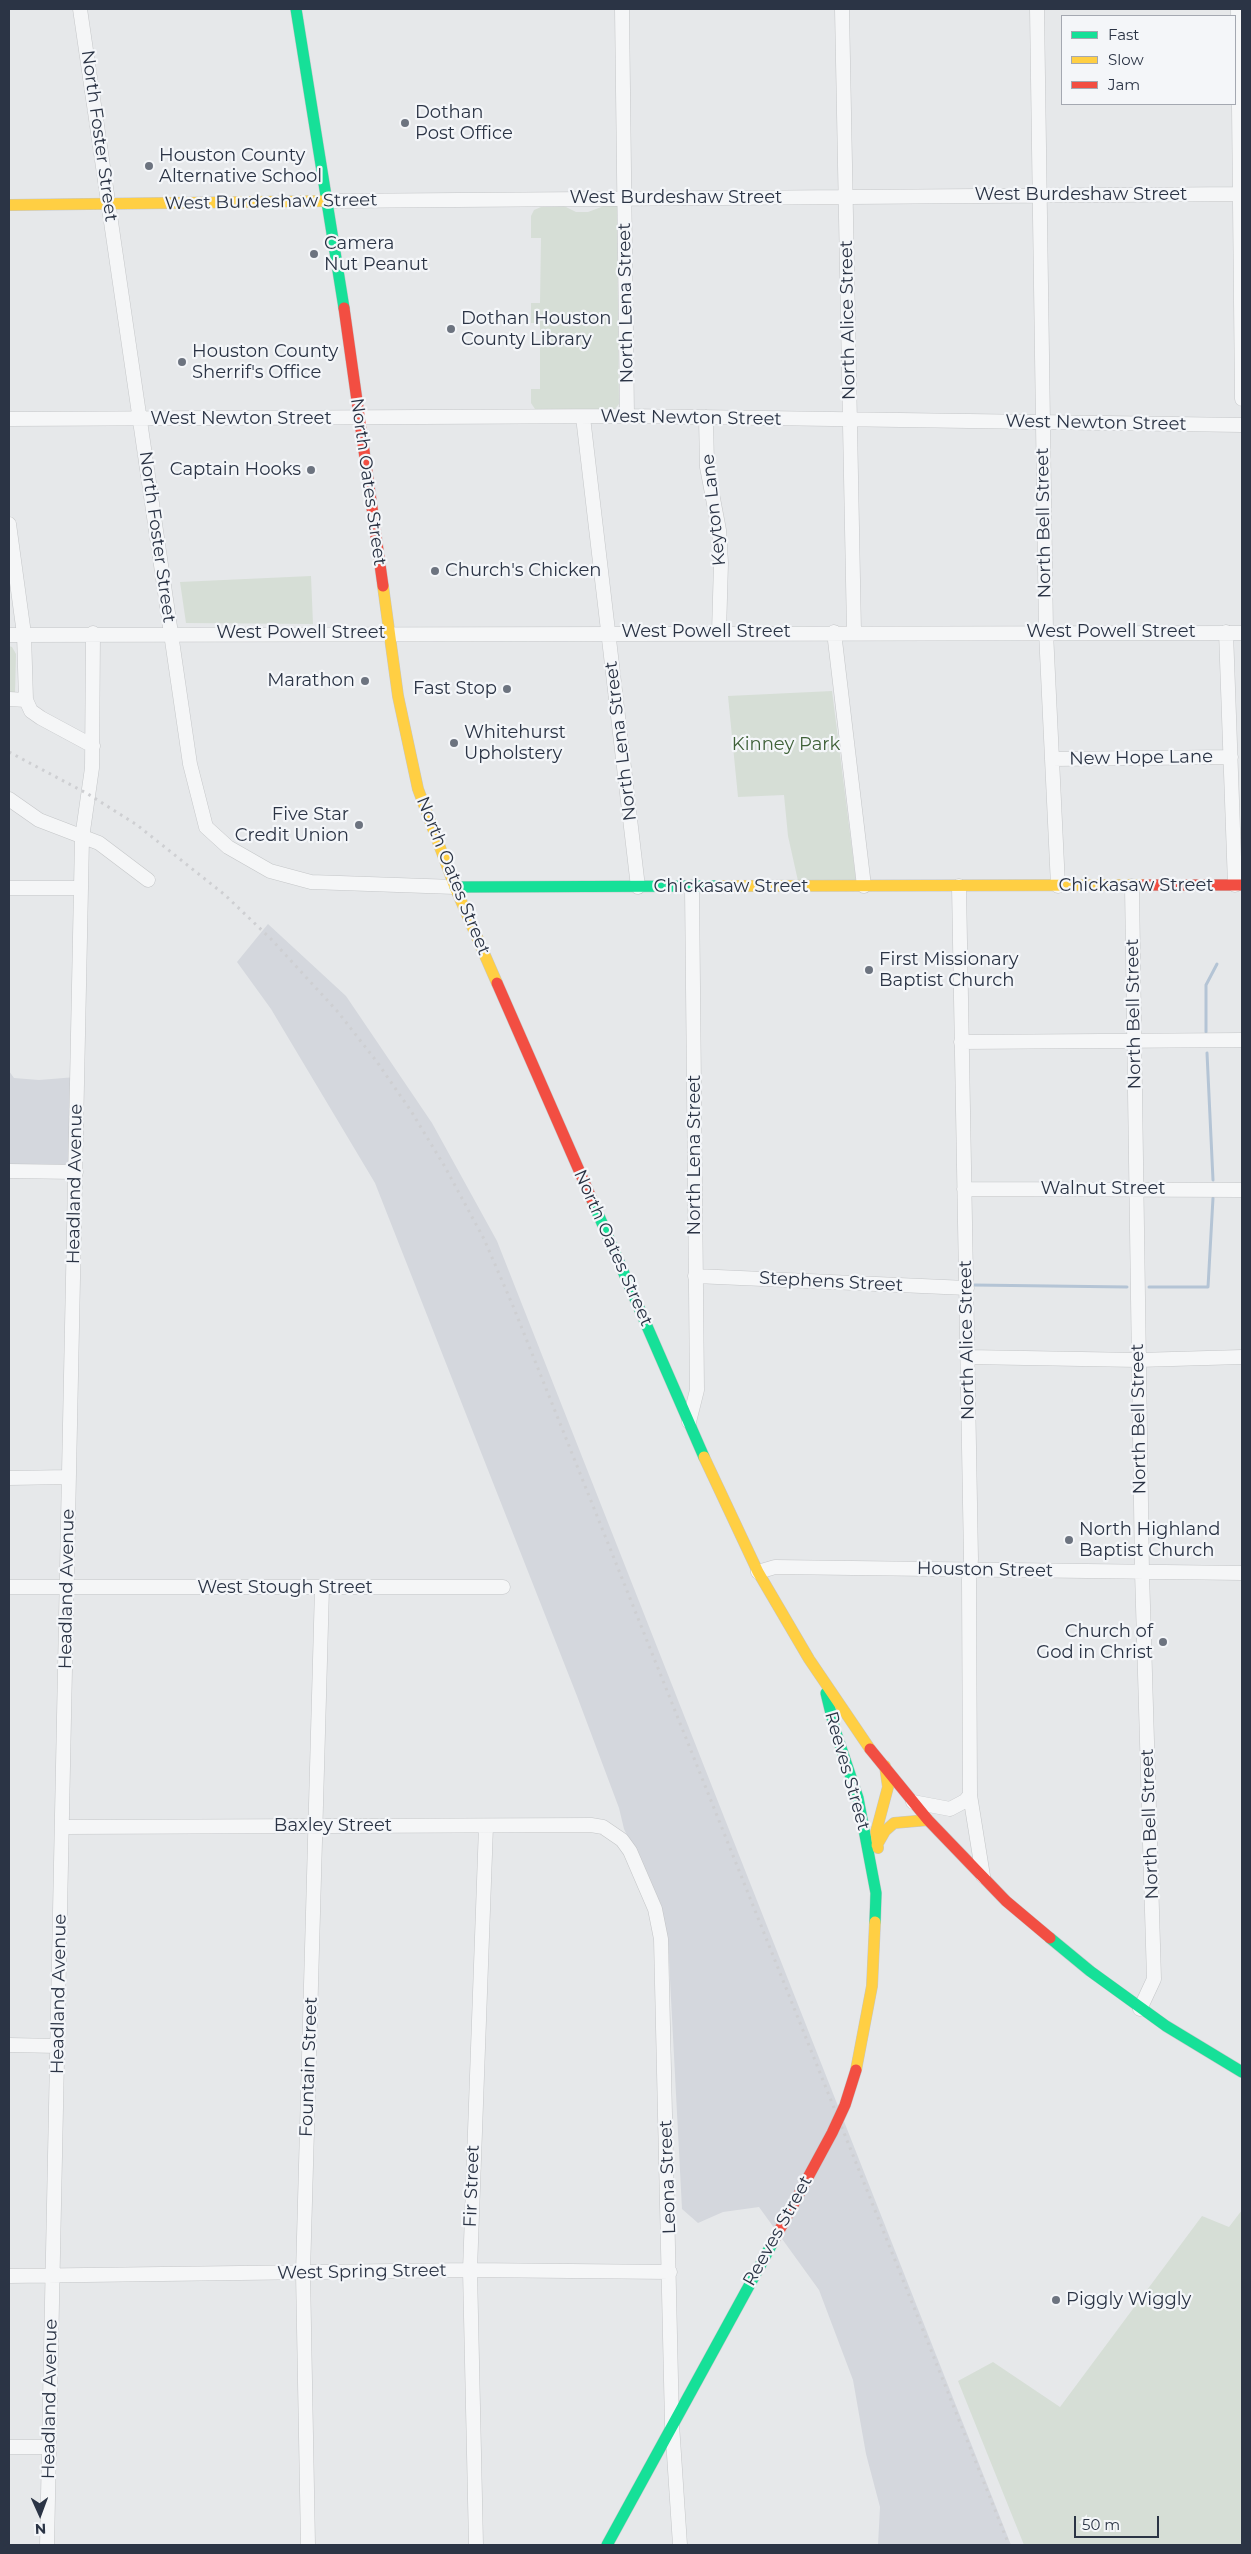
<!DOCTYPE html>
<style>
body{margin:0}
#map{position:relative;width:1251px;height:2554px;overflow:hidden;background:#e6e8ea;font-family:Montserrat,sans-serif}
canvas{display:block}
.frame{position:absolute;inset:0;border:10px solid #2b3445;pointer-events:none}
.legend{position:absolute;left:1061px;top:15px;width:175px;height:90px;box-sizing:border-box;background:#f4f6f9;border:1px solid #a4a8b1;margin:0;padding:6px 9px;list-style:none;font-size:15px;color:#2b3445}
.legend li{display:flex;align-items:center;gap:10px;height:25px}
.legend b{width:25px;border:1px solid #a4a8b1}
.north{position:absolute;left:15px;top:2489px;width:50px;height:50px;-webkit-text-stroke:4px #f4f6f9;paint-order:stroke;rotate:178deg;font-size:14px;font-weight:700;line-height:20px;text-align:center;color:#2b3445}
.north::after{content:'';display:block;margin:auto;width:18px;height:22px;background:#2b3445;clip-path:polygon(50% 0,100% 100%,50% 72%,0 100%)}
.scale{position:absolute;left:1074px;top:2516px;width:85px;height:22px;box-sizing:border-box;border:2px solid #2b3445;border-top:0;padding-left:6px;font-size:15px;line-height:18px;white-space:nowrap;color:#2b3445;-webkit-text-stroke:4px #f4f6f9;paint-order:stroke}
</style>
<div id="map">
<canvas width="1251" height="2554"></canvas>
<div class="frame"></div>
<ul class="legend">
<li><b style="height:6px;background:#16e098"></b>Fast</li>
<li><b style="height:6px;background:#ffcf43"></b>Slow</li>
<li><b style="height:6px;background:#f24e42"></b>Jam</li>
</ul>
<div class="north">N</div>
<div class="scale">50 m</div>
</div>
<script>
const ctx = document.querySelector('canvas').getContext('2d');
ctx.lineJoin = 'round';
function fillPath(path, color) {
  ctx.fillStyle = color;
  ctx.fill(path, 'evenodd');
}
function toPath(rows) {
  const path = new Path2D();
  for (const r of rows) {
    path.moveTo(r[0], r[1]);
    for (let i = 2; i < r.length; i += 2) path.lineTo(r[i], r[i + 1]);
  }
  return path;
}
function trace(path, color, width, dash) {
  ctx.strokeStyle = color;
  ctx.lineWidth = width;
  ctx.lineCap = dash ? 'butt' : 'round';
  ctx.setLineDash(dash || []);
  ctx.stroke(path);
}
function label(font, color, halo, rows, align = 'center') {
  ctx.font = font + ' Montserrat,sans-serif';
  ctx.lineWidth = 4.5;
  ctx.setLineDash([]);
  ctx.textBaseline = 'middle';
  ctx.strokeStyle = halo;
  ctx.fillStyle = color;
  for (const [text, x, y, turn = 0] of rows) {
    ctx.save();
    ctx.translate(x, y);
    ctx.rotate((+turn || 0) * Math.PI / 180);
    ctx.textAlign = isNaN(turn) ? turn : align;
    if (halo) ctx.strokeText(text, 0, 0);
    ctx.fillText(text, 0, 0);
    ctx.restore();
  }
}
fillPath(toPath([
 [268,924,346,996,432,1123,497,1241,1011,2545,878,2545,880,2507,866,2454,853,2380,819,2290,759,2207,723,2212,698,2223,682,2209,669,1960,662,1909,624,1829,619,1808,577,1696,375,1183,271,1009,237,962],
 [9,1071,14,1078,39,1080,76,1077,76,1172,9,1171]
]), '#d4d7dd');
fillPath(toPath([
 [617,205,619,404,614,410,535,409,531,403,531,389,540,389,540,323,531,323,531,303,540,303,541,238,531,238,531,216,534,210,541,207,564,206,576,212,588,212,604,206],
 [311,576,313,624,186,623,180,582],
 [9,646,12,647,16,654,15,694,9,693],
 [832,691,856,881,798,881,788,836,784,795,738,797,728,696],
 [1242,2210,1242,2545,1024,2545,958,2381,993,2362,1060,2407,1202,2216,1229,2227]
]), '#d6ded6');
trace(toPath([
 [1206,1032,1206,985,1217,964],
 [1207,1053,1213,1180],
 [973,1285,1127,1287],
 [1149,1287,1208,1287,1213,1198]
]), '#b4c4d5', 3);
const street = toPath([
 [80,9,190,764,206,827,228,847,270,871,311,882,455,887],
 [622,9,627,416],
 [842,9,854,632],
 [1037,9,1046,632,1058,886],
 [1238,9,1242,399],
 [327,201,1242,194],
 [583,417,638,887],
 [706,417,707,467,719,530,721,563,719,632],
 [9,419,627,416,1242,425],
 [9,524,24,634,26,700,31,711,41,718,93,746],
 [834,632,864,886],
 [1226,632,1235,885],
 [9,635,1242,633],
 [9,699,26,700],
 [1052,759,1231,757],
 [9,799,39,820,99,843,148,880],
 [959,886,971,1559,969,1580,970,1795,983,1876],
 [1132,886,1142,1572,1154,1979,1140,2009],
 [9,888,81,888],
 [961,1042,1242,1040],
 [9,1171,76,1172],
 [964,1189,1242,1190],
 [695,1276,967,1288],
 [968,1357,1138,1360,1242,1357],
 [689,1422,697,1390,692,887],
 [9,1478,69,1477],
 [758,1572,775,1567,1242,1573],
 [9,1587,503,1587],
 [913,1802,950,1809,965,1801,970,1795],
 [63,1827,591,1825,603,1827,622,1840,630,1851,655,1909,661,1939,672,2424,680,2545],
 [9,2045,58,2046],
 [9,2276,470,2270,670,2272],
 [9,2447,49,2447],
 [47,2545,81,888,82,838,92,768,93,633],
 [308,2545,303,2273,322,1588],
 [476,2545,470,2270,486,1826]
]);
const fast = toPath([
 [296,9,344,308],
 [455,887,720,886],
 [592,1200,704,1457],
 [826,1693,835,1730,858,1798,876,1893,875,1922],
 [1050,1938,1090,1971,1166,2026,1242,2072],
 [607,2545,773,2242]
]);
const slow = toPath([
 [9,205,327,201],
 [383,586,398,696,418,789,455,887,497,983],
 [720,886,1142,885],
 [704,1457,758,1572,809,1659,870,1749],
 [877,1845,885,1831,894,1823,928,1820],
 [878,1848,876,1832,888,1787,885,1766],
 [856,2070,872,1986,875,1922]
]);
const jam = toPath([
 [344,308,383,586],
 [1142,885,1242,885],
 [497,983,592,1200],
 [870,1749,928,1820,1006,1901,1050,1938]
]);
trace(street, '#c4c6c8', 15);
trace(fast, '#c4c6c8', 12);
trace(slow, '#c4c6c8', 12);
trace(jam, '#c4c6c8', 12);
trace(street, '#f5f6f7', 14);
trace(fast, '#16e098', 11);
trace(slow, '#ffcf43', 11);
trace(jam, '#f24e42', 11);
trace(toPath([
 [9,752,88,794,137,825,225,895,271,939,338,1012,377,1062,411,1111,445,1167,484,1239,513,1306,1009,2545]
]), '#cecfd2', 3, [2.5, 5]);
const jamBridge = toPath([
 [773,2242,832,2133,845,2105,856,2070]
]);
trace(jamBridge, '#c2c5c8', 12, []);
trace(jamBridge, '#f24e42', 11);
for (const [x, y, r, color] of [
 [405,123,5,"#6c737f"],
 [149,166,5,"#6c737f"],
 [314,254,5,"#6c737f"],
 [451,329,5,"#6c737f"],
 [182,362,5,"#6c737f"],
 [311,470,5,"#6c737f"],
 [435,571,5,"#6c737f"],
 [365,681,5,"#6c737f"],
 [507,689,5,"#6c737f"],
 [454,743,5,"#6c737f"],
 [359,825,5,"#6c737f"],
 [869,970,5,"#6c737f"],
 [1069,1540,5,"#6c737f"],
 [1163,1642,5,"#6c737f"],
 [1056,2300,5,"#6c737f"]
]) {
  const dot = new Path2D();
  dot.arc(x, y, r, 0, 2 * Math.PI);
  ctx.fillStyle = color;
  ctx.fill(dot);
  trace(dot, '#f4f6f9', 2);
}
label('18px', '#2b3445', '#f4f6f9', [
 ["Dothan",415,113],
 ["Post Office",415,134],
 ["Houston County",159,156],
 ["Alternative School",159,177],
 ["Camera",324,244],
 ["Nut Peanut",324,265],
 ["Dothan Houston",461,319],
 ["County Library",461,340],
 ["Houston County",192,352],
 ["Sherrif's Office",192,373],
 ["Captain Hooks",301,470,"right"],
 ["Church's Chicken",445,571],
 ["Marathon",355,681,"right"],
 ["Fast Stop",497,689,"right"],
 ["Whitehurst",464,733],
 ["Upholstery",464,754],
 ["Five Star",349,815,"right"],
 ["Credit Union",349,836,"right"],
 ["First Missionary",879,960],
 ["Baptist Church",879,981],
 ["North Highland",1079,1530],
 ["Baptist Church",1079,1551],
 ["Church of",1153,1632,"right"],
 ["God in Christ",1153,1653,"right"],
 ["Piggly Wiggly",1066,2300]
], 'left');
label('18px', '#2b3445', '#f4f6f9', [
 ["North Foster Street",99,136,82],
 ["West Burdeshaw Street",1081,195],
 ["West Burdeshaw Street",676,198],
 ["West Burdeshaw Street",271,202,-1],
 ["North Lena Street",626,303,-91],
 ["North Alice Street",848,320,-91],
 ["West Newton Street",691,418,1],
 ["West Newton Street",241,419],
 ["West Newton Street",1096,423,1],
 ["North Oates Street",368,482,82],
 ["Keyton Lane",714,510,-96],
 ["North Bell Street",1044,523,-91],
 ["North Foster Street",157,537,82],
 ["West Powell Street",706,632],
 ["West Powell Street",1111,632],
 ["West Powell Street",301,633],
 ["North Lena Street",621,741,-97],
 ["New Hope Lane",1141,758,-1],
 ["North Oates Street",453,876,68],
 ["Chickasaw Street",1136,886],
 ["Chickasaw Street",731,887],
 ["North Bell Street",1134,1014,-91],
 ["North Lena Street",695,1155,-90],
 ["Headland Avenue",75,1184,-89],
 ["Walnut Street",1103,1189],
 ["North Oates Street",613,1248,66],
 ["Stephens Street",831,1282,3],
 ["North Alice Street",967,1340,-91],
 ["North Bell Street",1139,1419,-91],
 ["Houston Street",985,1570,1],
 ["West Stough Street",285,1588],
 ["Headland Avenue",67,1589,-89],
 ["Reeves Street",847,1771,74],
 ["North Bell Street",1150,1824,-92],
 ["Baxley Street",333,1826],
 ["Headland Avenue",59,1994,-89],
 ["Fountain Street",309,2067,-88],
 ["Leona Street",668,2177,-92],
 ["Fir Street",472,2186,-88],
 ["Reeves Street",778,2231,-61],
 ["West Spring Street",362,2272,-1],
 ["Headland Avenue",50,2399,-89]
]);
label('18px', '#3f6138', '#f4f6f9', [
 ["Kinney Park",786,745]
]);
</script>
